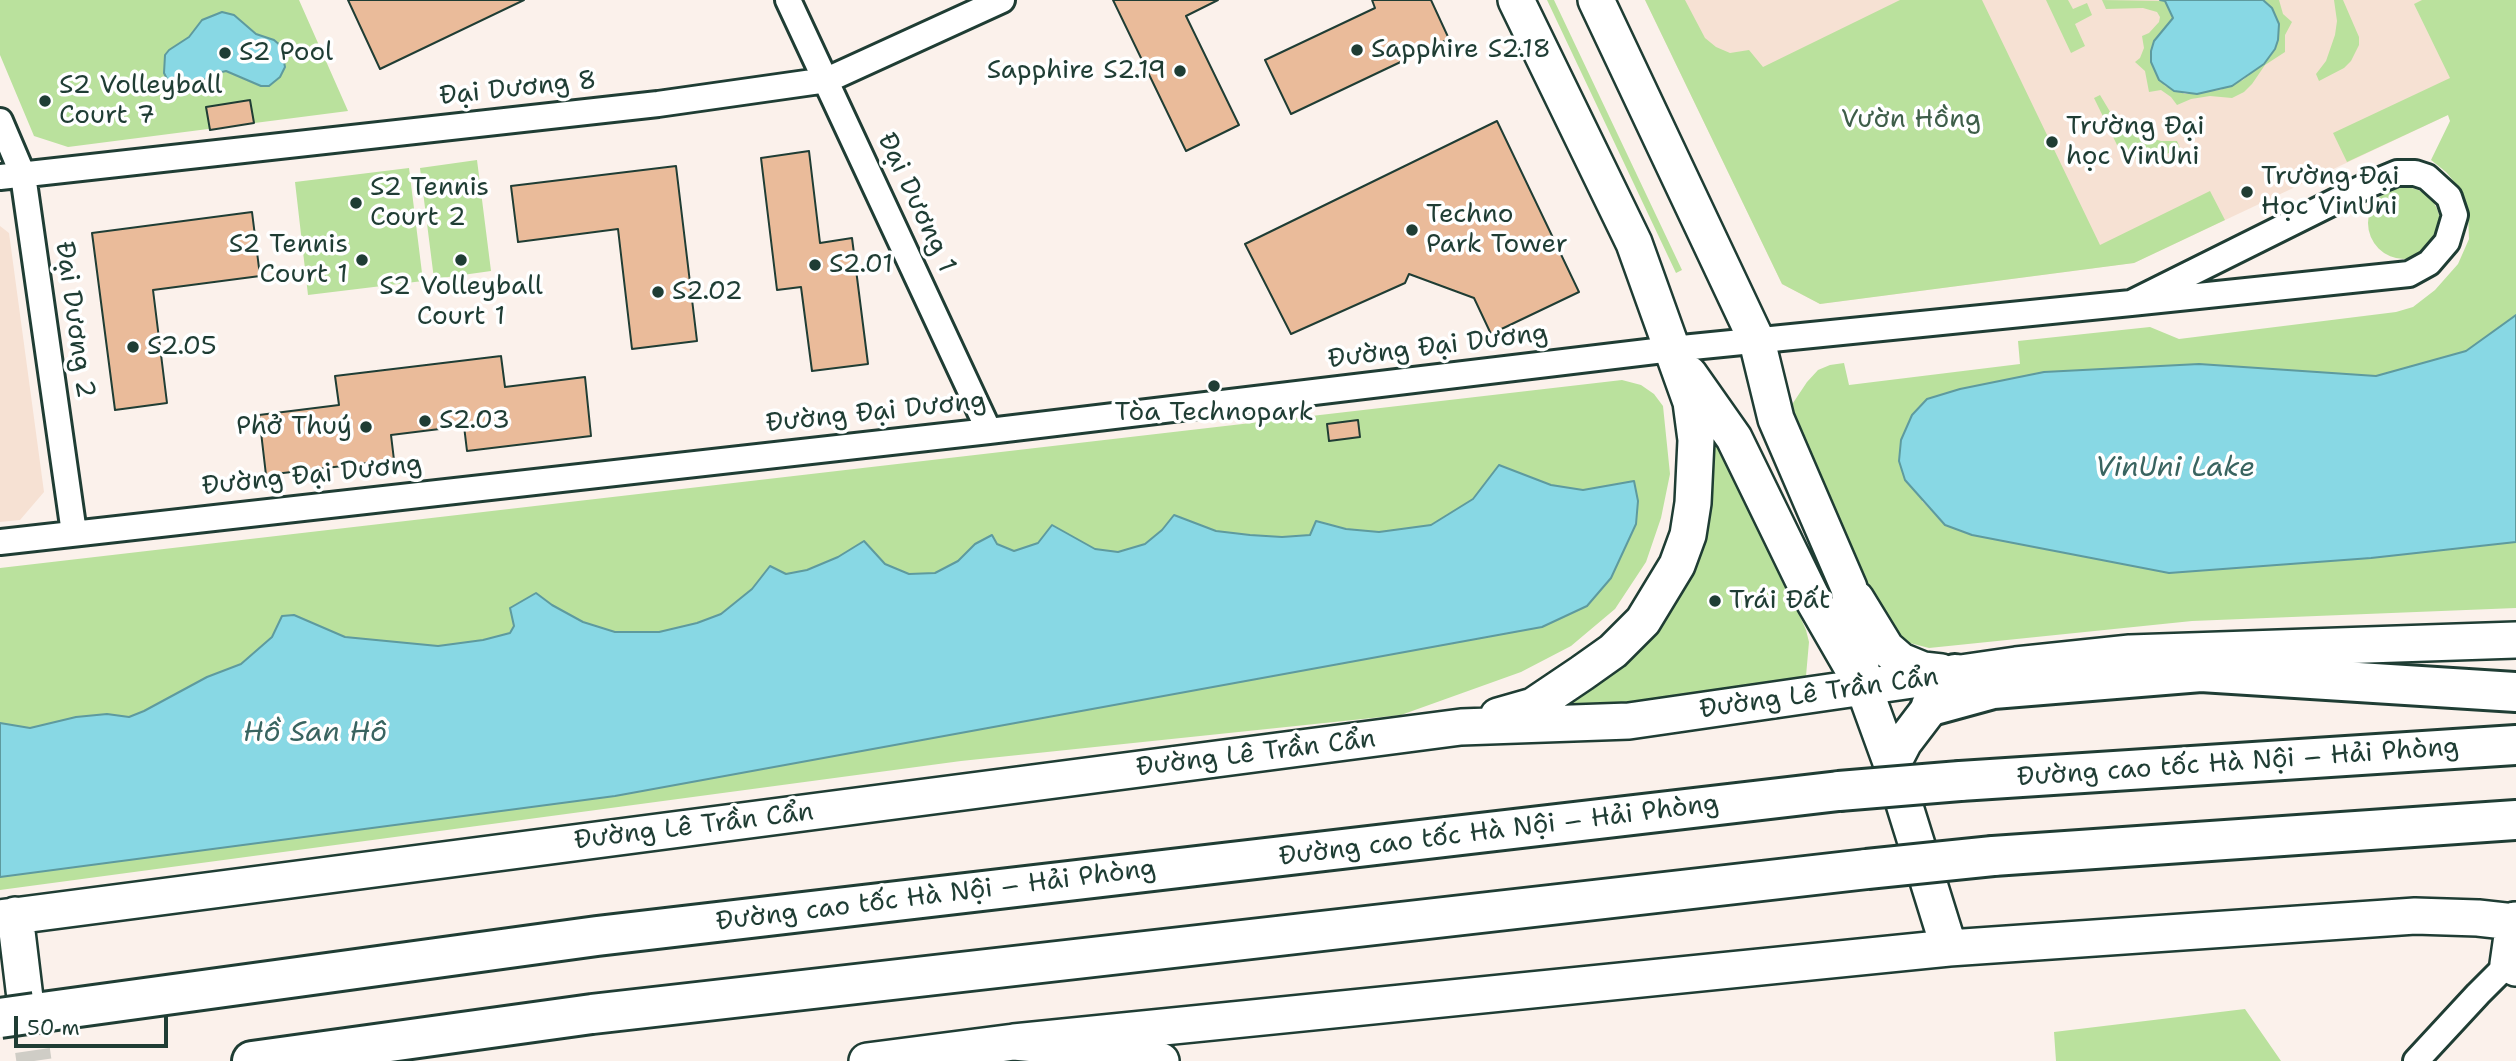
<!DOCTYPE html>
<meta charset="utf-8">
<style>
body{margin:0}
#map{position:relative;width:2516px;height:1061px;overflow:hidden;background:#fbf1eb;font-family:"Shantell Sans",sans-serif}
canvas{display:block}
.scale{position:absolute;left:14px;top:1016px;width:154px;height:32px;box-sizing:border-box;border:4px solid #1f3d34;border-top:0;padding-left:9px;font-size:21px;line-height:24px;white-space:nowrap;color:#1f3d34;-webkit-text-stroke:5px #fff;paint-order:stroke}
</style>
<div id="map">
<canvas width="2516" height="1061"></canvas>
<div class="scale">50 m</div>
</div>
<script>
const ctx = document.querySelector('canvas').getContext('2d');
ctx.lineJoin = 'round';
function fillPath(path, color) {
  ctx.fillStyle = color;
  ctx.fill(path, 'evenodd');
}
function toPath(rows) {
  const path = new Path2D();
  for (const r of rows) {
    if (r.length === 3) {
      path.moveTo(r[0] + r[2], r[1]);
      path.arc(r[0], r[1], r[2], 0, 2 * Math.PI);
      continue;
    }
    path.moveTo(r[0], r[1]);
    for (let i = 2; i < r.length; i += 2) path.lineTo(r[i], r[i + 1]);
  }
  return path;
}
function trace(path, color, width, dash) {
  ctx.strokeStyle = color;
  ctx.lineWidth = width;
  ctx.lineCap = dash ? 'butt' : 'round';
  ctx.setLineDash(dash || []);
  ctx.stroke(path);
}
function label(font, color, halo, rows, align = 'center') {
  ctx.font = font + ' "Shantell Sans",sans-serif';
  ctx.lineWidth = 7;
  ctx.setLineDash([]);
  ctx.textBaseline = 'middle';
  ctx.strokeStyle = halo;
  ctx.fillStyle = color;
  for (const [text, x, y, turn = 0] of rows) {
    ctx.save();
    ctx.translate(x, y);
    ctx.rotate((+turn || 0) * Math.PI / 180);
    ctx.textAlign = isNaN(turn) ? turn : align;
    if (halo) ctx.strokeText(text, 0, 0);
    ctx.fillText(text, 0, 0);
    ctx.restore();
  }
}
fillPath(toPath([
 [1645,0,2516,0,2516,267,2448,115,2134,263,1820,304,1782,284],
 [0,226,9,233,44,492,20,520,0,522]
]), '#f6e1d3');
fillPath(toPath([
 [0,0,299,0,348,111,68,147,34,136,0,55],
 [1547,0,1554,0,1682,270,1676,273],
 [1645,0,1685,0,1705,38,1716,47,1730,53,1749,50,1763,67,1900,0,1982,0,2100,245,2210,191,2225,220,2134,263,1820,304,1782,284],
 [2046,0,2068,0,2073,9,2087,3,2092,15,2075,24,2085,46,2071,53],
 [2102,0,2165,1,2173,18,2154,41,2154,70,2165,86,2185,94,2220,90,2243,80,2270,57,2275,49,2265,1,2263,0,2279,0,2283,14,2292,22,2285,35,2285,52,2265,65,2252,84,2244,92,2232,98,2210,96,2191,99,2177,105,2171,97,2161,90,2149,92,2145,71,2135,62,2140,58,2144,48,2142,36,2149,33,2159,22,2160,17,2157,12,2143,8,2106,9],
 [2334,0,2343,0,2359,37,2359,45,2351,61,2344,68,2319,81,2316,74,2326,61,2335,35,2337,21],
 [2422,0,2516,0,2516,315,2466,351,2376,376,2199,364,2044,372,1961,389,1922,501,1945,525,1972,535,2371,558,2516,542,2516,608,2192,621,1929,648,1906,642,1872,618,1787,412,1807,382,1818,370,1830,365,1844,363,1849,385,2020,364,2018,341,2150,327,2179,339,2396,312,2413,307,2435,290,2458,264,2469,239,2468,213,2461,190,2446,172,2431,160,2450,121,2448,115,2347,162,2333,133,2450,78,2414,4],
 [2100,95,2112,115,2122,125,2147,137,2161,141,2177,141,2180,148,2155,159,2145,160,2127,157,2118,147,2094,98],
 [477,160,491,271,434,279,420,168],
 [409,168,423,281,308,295,295,182],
 [2404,223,36],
 [1622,380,1641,385,1654,394,1663,406,1670,474,1661,518,1646,562,1615,609,1571,646,1521,672,1401,715,961,761,0,890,0,568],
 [1721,437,1806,630,1809,642,1806,676,1797,688,1559,712,1565,699,1709,508,1713,471,1711,443,1714,438],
 [2245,1009,2281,1061,2056,1061,2054,1032]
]), '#bae19d');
const water = toPath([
 [2160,0,2263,0,2272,8,2279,24,2278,40,2275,49,2264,64,2232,86,2197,94,2174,91,2159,80,2151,62,2151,51,2154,41,2173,18,2165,1,2160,0],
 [222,12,234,15,256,34,274,40,281,46,285,67,280,77,269,86,261,86,226,71,210,75,195,88,184,89,175,86,168,81,164,73,165,55,169,50,189,37,202,20,222,12],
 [2516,315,2516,542,2371,558,2169,573,1972,535,1945,525,1905,480,1899,461,1901,440,1912,415,1927,399,1960,389,2044,372,2199,364,2376,376,2466,351,2516,315],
 [1499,465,1551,485,1583,490,1634,481,1638,501,1636,524,1611,578,1587,606,1542,627,615,796,0,877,0,723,30,728,76,717,107,714,129,717,144,711,207,677,241,664,272,637,282,616,294,615,345,637,438,646,483,640,510,633,514,626,510,608,536,593,552,605,583,622,615,632,659,632,697,623,721,614,752,589,770,566,786,574,807,570,838,557,864,541,885,564,909,574,935,573,958,561,975,544,992,535,997,544,1014,551,1038,543,1052,525,1095,549,1118,552,1145,544,1162,530,1174,515,1216,531,1250,535,1282,537,1310,535,1316,521,1346,529,1379,532,1431,525,1473,499,1499,465]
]);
fillPath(water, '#88d8e4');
trace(water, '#5e9a9e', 2);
const building = toPath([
 [348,0,524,0,380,69,348,0],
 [1113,0,1218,0,1186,16,1239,125,1186,151,1113,0],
 [1372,0,1431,0,1449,39,1291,114,1265,60,1375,8,1372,0],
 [250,100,254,123,210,130,206,107,250,100],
 [1497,121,1579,292,1491,334,1474,298,1409,274,1405,283,1291,334,1245,244,1497,121],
 [809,151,820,243,852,238,868,364,812,371,801,287,777,290,761,158,809,151],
 [676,166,697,341,632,349,618,229,518,242,511,186,676,166],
 [252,212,260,276,153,290,167,403,115,410,92,233,252,212],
 [501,356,505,387,585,377,591,436,467,451,464,426,391,435,394,460,266,475,259,415,339,405,335,376,501,356],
 [1358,420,1360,437,1329,441,1327,424,1358,420]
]);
fillPath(building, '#eabb9a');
trace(building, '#1f3d34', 2);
trace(toPath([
 [25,998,34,1061]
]), '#cfcdc6', 35, [35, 18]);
const street = toPath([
 [788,0,989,431],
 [0,121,23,175,74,533],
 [0,177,658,104,827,80,1002,0],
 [0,542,989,431,1672,349,2131,303,2409,274,2429,263,2447,242,2455,215,2449,197,2427,177,2415,173,2397,173,2368,185,2131,303],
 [2416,1061,2478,994,2508,964]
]);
const secondary = toPath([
 [1596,0,1757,341,1776,419,1849,588,1864,688],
 [1689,374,1734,438,1811,596,1864,688,1892,765,1949,948],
 [1856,599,1886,648,1901,661,1923,670,1941,672],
 [1498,716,1533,706,1582,673,1613,651,1643,621,1677,565,1688,535,1693,503,1696,440,1691,402,1634,243,1516,0],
 [1892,765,1904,742,1949,683],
 [15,915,25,998],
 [0,918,1461,727,1629,721,2016,665,2130,653,2516,640],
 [2516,920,2514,922,2508,964,2516,968],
 [1014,1042,1949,948,2415,916,2478,918,2514,922],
 [867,1061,1014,1042,1067,1047,1161,1061]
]);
const highway = toPath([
 [1955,674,1993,689,2201,672,2516,692],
 [1931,706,1993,689],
 [1960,781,2516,745],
 [1993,856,2516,820],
 [2514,922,2516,922],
 [35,1013,597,936,1839,791],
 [252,1061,592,1014,1867,869]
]);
trace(street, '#1f3d34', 30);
trace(secondary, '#1f3d34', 40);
trace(highway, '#1f3d34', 44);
trace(street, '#fff', 24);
trace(secondary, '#fff', 35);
trace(highway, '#fff', 38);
const highwayBridge = toPath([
 [1839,791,1960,781],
 [1867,869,1993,856],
 [0,1018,35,1013]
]);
trace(highwayBridge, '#1f3d34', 44, []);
trace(highwayBridge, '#fff', 38);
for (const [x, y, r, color] of [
 [1357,50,7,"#1f3d34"],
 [225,53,7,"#1f3d34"],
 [1180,71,7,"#1f3d34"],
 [45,101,7,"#1f3d34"],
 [2052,142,7,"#1f3d34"],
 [2247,192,7,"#1f3d34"],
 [356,203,7,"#1f3d34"],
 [1412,230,7,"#1f3d34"],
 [362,260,7,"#1f3d34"],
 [461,260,7,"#1f3d34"],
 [815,265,7,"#1f3d34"],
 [658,292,7,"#1f3d34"],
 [133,347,7,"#1f3d34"],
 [1214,386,7,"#1f3d34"],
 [425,421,7,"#1f3d34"],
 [366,427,7,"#1f3d34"],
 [1715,601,7,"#1f3d34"]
]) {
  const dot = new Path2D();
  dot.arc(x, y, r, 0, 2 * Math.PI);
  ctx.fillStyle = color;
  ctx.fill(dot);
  trace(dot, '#fff', 2.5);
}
label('26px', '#1f3d34', '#fff', [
 ["Sapphire S2.18",1371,50],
 ["S2 Pool",239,53],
 ["Sapphire S2.19",1166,71,"right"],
 ["S2 Volleyball",59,86],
 ["Court 7",59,116],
 ["Trường Đại",2066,127],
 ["học VinUni",2066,157],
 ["Trường Đại",2261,177],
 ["Học VinUni",2261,207],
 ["S2 Tennis",370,188],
 ["Court 2",370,218],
 ["Techno",1426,215],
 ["Park Tower",1426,245],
 ["S2 Tennis",348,245,"right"],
 ["Court 1",348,275,"right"],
 ["S2.01",829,265],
 ["S2 Volleyball",461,287,"center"],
 ["Court 1",461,317,"center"],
 ["S2.02",672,292],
 ["S2.05",147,347],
 ["Tòa Technopark",1214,413,"center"],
 ["S2.03",439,421],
 ["Phở Thuý",352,427,"right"],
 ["Trái Đất",1729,601]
], 'left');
label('26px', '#1f3d34', '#fff', [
 ["Đại Dương 8",518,89,-6],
 ["Đại Dương 1",916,203,65],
 ["Đại Dương 2",74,320,82],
 ["Đường Đại Dương",1438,347,-7],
 ["Đường Đại Dương",876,413,-6],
 ["Đường Đại Dương",312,476,-6],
 ["Đường Lê Trần Cẩn",1819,694,-8],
 ["Đường Lê Trần Cẩn",1256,754,-7],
 ["Đường cao tốc Hà Nội – Hải Phòng",2238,763,-4],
 ["Đường Lê Trần Cẩn",694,827,-7],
 ["Đường cao tốc Hà Nội – Hải Phòng",1499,831,-7],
 ["Đường cao tốc Hà Nội – Hải Phòng",936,896,-7]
]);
label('26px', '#3e5e49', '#fff', [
 ["Vườn Hồng",1911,120]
]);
label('italic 28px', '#396460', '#fff', [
 ["VinUni Lake",2175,469],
 ["Hồ San Hô",315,734]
]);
</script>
